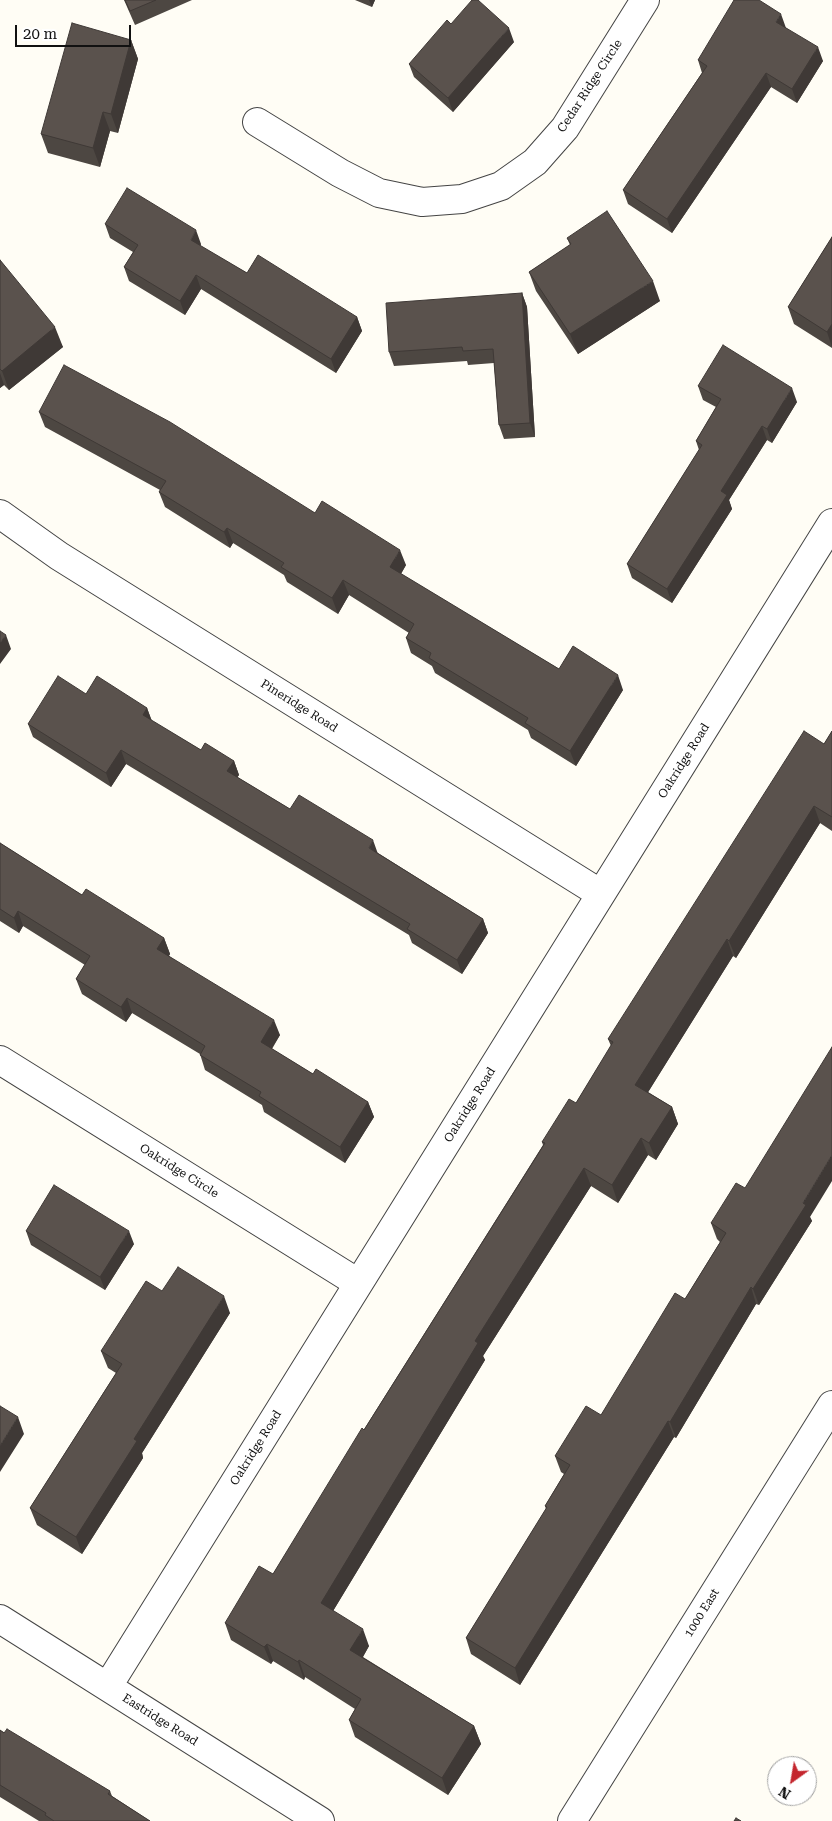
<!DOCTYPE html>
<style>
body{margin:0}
#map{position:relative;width:832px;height:1821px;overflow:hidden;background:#fffdf5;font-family:"Roboto Serif",serif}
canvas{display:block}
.north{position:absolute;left:767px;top:1756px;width:50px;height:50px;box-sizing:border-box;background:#fff;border:1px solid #a0a0a0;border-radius:50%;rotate:212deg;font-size:14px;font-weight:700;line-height:20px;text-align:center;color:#111}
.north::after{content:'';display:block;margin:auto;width:18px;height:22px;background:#c4262e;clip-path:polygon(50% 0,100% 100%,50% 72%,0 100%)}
.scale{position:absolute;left:15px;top:25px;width:116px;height:22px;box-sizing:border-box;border:2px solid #111;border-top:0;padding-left:6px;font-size:15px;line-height:18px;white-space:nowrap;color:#111;-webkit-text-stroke:4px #fff;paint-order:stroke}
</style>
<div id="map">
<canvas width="832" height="1821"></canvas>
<div class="north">N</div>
<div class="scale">20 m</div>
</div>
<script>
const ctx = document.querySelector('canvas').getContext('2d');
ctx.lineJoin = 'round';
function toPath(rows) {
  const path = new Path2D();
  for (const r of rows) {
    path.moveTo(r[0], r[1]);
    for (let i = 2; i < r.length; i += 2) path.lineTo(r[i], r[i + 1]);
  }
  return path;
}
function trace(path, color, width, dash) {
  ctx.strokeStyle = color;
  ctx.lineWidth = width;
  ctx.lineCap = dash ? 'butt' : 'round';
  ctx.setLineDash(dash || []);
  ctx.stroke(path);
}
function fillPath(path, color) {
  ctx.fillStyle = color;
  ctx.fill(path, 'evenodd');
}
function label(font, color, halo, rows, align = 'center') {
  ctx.font = font + ' "Roboto Serif",serif';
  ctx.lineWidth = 5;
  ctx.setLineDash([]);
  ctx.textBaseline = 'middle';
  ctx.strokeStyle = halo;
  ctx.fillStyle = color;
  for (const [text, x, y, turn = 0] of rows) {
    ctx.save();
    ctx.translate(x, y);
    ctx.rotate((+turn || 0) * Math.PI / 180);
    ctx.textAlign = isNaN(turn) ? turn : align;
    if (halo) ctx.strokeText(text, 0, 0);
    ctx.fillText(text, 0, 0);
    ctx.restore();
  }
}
const minor = toPath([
 [257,122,340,173,379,193,422,202,462,199,501,186,535,162,565,128,645,0],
 [0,514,59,556,601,894],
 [0,1060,358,1283],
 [0,1619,320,1821],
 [108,1686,832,523]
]);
const tertiary = toPath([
 [572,1821,832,1405]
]);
trace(minor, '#444', 30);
trace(tertiary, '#444', 30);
trace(minor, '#fff', 28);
trace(tertiary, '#fff', 28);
fillPath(toPath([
 [124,0,192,0,135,25],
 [355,0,375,0,372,7],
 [451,24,514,42,453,112,414,77,409,64],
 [786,28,823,61,797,103,771,87,672,233,628,204,623,190,702,73,698,60],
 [131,40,138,59,118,133,110,131,100,167,48,153,41,134],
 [105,224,201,244,200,246,247,273,357,317,362,331,336,373,201,289,185,315,129,281,124,267,133,252,110,238],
 [832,237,832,348,794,324,788,307],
 [567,238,660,301,578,354,536,291,529,272,570,245],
 [0,260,63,347,9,390,4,385,0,388],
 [522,293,527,307,535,437,504,439,499,425,494,363,468,365,467,361,394,366,389,352],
 [698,386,797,402,772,443,767,440,729,500,732,509,672,603,632,578,627,564,699,450,696,441,716,407,703,400],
 [39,412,315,513,406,565,401,574,559,669,623,690,576,766,531,738,528,730,435,673,432,666,411,653,406,638,409,633,349,595,338,614,287,582,284,575,233,543,230,548,165,507,159,492,160,490,45,427],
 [86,694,147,708,152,721,201,750,234,761,239,775,237,777,290,809,378,853,483,919,488,933,462,974,412,943,409,935,126,764,111,787,33,737,28,724],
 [832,731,832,831,820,823,736,958,733,956,648,1092,672,1107,678,1124,656,1160,648,1155,618,1203,591,1186,483,1356,485,1360,333,1611,369,1646,363,1657,474,1726,481,1744,448,1795,355,1737,349,1720,355,1709,305,1677,304,1680,273,1661,271,1664,231,1640,225,1623,273,1574,543,1145,542,1142,576,1103,611,1046,608,1039,824,744],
 [0,843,82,895,164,938,170,954,169,956,280,1035,272,1049,313,1074,368,1102,374,1117,345,1163,264,1112,262,1105,205,1070,200,1054,132,1013,126,1022,82,994,76,979,85,965,23,926,19,933,0,921],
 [745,1188,810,1217,812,1221,759,1305,756,1304,676,1438,674,1437,520,1685,471,1654,466,1638,546,1509,545,1506,564,1474,561,1472,555,1456,601,1415,685,1299,720,1242,717,1239,711,1223],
 [26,1231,134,1244,105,1290,31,1245],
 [162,1291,230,1313,142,1453,143,1458,82,1554,37,1525,30,1508,116,1373,108,1368,101,1351],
 [0,1730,110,1791,112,1796,150,1821,39,1821,0,1797]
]), '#4d4742');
fillPath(toPath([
 [369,0,375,0,372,7],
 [781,14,786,28,781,36,776,22],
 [509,28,514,42,453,112,448,98],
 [131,40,138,59,118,133,111,114],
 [818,47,823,61,797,103,792,89],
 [766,73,771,87,672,233,667,219],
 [103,112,110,131,100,167,93,148],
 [196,230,201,244,196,254,191,240],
 [196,275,201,289,185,315,180,301],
 [653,281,660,301,578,354,570,334],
 [522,293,527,307,535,437,530,423],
 [357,317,362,331,336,373,331,359],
 [832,324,832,347,827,332],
 [55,327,63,347,9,390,2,371],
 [0,373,4,385,0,388],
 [792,388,797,402,772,443,767,429],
 [762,426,767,440,729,500,732,509,672,603,667,589,721,491],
 [227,528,233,543,230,548,224,532],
 [400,550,406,565,396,582,390,567],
 [343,580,349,595,338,614,332,598],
 [6,635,11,649,0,664,0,643],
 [618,675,623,690,576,766,570,751],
 [147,708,152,722,143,715],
 [121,750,126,764,111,787,106,773],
 [234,761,239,775,232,785,227,771],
 [814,806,820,823,736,958,729,941],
 [373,840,378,854,369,848],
 [18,911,23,926,19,933,14,918],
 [483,919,488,933,462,974,457,960],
 [164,938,170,954,163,964,157,949],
 [727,939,733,956,642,1102,635,1085],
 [127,998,132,1013,126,1022,121,1007],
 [274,1020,280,1035,266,1057,261,1042],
 [368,1102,374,1117,345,1163,340,1147],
 [672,1107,678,1124,656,1160,649,1143],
 [641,1138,648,1155,618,1203,612,1185],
 [832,1155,832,1181,810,1217,812,1221,759,1305,753,1289,803,1203],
 [584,1168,591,1186,483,1356,485,1360,327,1621,321,1603,475,1341],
 [129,1231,134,1244,105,1290,100,1277],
 [751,1287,756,1304,676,1438,670,1422],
 [224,1296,230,1313,142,1453,143,1458,82,1554,76,1537,134,1439],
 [18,1417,24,1434,0,1472,0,1446],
 [668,1421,674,1437,520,1685,515,1668],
 [363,1629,369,1646,357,1667,350,1650],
 [267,1644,273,1661,271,1664,264,1647],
 [299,1660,305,1677,304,1680,298,1662],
 [474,1726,481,1744,448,1795,442,1778]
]), '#3f3936');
const building = toPath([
 [125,0,156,0,130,11,125,0],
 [472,0,478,0,509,28,448,98,409,64,447,20,451,24,472,0],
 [734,0,759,0,781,14,776,22,818,47,792,89,766,73,667,219,623,190,707,66,698,60,734,0],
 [72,23,131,40,111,114,103,112,93,148,41,134,72,23],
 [127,188,196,230,191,240,247,273,258,255,357,317,331,359,196,275,180,301,124,267,138,245,105,224,127,188],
 [607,211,653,281,570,334,529,272,571,244,567,238,607,211],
 [832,237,832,324,827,332,788,307,832,237],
 [0,260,55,327,2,371,0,369,0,260],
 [522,293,530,423,499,425,493,349,463,351,462,347,389,352,386,303,522,293],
 [723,345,792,388,767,429,762,426,721,491,727,495,667,589,627,564,702,445,696,441,721,399,698,386,723,345],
 [64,365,170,422,315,513,322,501,400,550,390,567,559,669,573,646,618,675,570,751,525,723,528,718,429,658,431,653,406,638,414,624,343,580,332,598,281,567,284,563,227,528,224,532,159,492,166,481,39,412,64,365],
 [0,631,6,635,0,643,0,631],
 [58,676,86,694,97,676,147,708,143,715,201,750,205,743,234,761,227,771,290,809,299,795,373,840,369,848,483,919,457,960,407,929,410,924,121,750,106,773,28,724,58,676],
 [804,731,824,744,832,731,832,817,814,806,729,941,727,939,635,1085,672,1107,649,1143,641,1138,612,1185,584,1168,475,1341,478,1343,321,1603,363,1629,350,1650,474,1726,442,1778,349,1720,361,1699,299,1660,298,1662,267,1644,264,1647,225,1623,259,1566,273,1574,362,1428,364,1430,545,1143,542,1142,569,1099,576,1103,613,1042,608,1039,804,731],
 [0,843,82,895,86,889,164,938,157,949,274,1020,261,1042,313,1074,316,1069,368,1102,340,1147,259,1096,261,1092,200,1055,205,1046,127,998,121,1007,76,979,90,956,18,911,14,918,0,909,0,843],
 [832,1047,832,1155,803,1203,806,1205,753,1289,751,1287,670,1422,668,1421,515,1668,466,1638,547,1507,545,1506,570,1465,555,1456,586,1406,601,1415,675,1293,685,1299,726,1233,711,1223,736,1183,745,1188,832,1047],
 [54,1185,129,1231,100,1277,26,1231,54,1185],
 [178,1267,224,1296,134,1439,137,1441,76,1537,30,1508,122,1364,101,1351,146,1281,162,1291,178,1267],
 [0,1406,18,1417,0,1446,0,1406],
 [7,1729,110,1791,108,1794,150,1821,54,1821,45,1815,46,1813,0,1785,0,1730,4,1733,7,1729],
 [736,1818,741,1821,734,1821,736,1818]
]);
fillPath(building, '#5a524d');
trace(building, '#3f3936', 1);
label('12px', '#111', '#fff', [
 ["Cedar Ridge Circle",590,86,-57],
 ["Pineridge Road",299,706,32],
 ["Oakridge Road",684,761,-58],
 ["Oakridge Road",470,1105,-58],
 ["Oakridge Circle",179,1171,32],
 ["Oakridge Road",256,1448,-58],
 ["1000 East",702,1613,-58],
 ["Eastridge Road",160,1720,32]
]);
</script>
